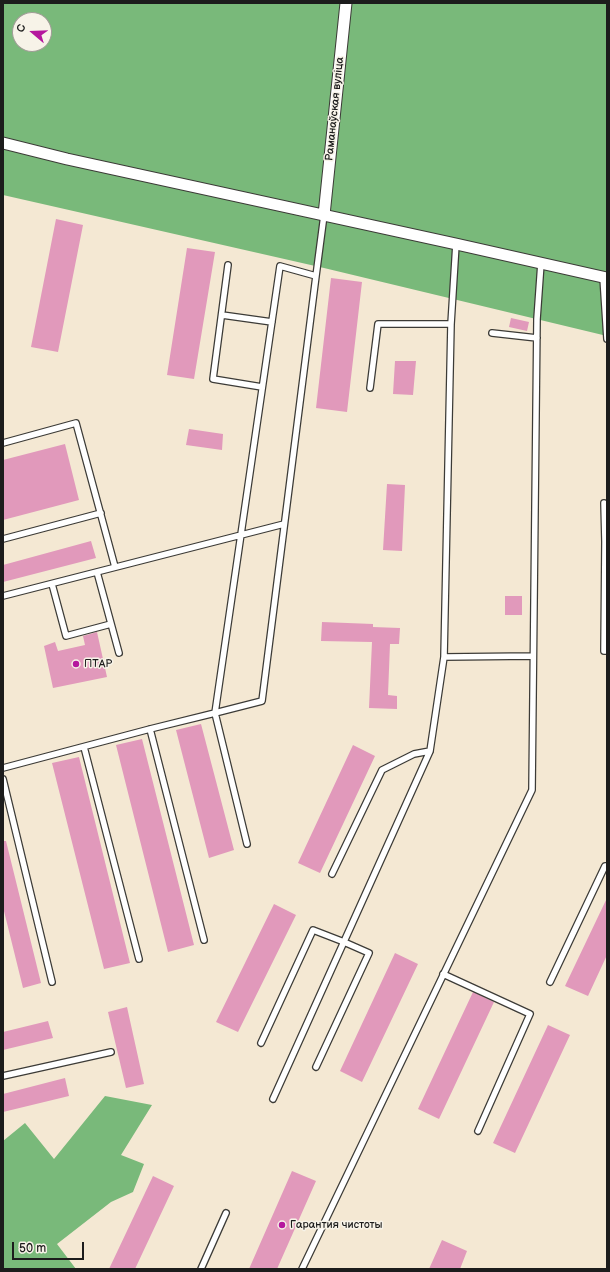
<!DOCTYPE html>
<meta charset="utf-8">
<style>
body{margin:0}
#map{position:relative;width:610px;height:1272px;overflow:hidden;background:#f4e8d3;font-family:"Balsamiq Sans",sans-serif}
canvas{display:block}
.frame{position:absolute;inset:0;border:4px solid #1c1c1c;pointer-events:none}
.north{position:absolute;left:12px;top:12px;width:40px;height:40px;box-sizing:border-box;background:#f7f3e8;border:1px solid #9f9d96;border-radius:50%;rotate:289deg;font-size:11px;font-weight:700;line-height:16px;text-align:center;color:#1c1c1c}
.north::after{content:'';display:block;margin:auto;width:14px;height:18px;background:#b5179e;clip-path:polygon(50% 0,100% 100%,50% 72%,0 100%)}
.scale{position:absolute;left:12px;top:1242px;width:72px;height:18px;box-sizing:border-box;border:2px solid #1c1c1c;border-top:0;padding-left:5px;font-size:12px;line-height:14px;white-space:nowrap;color:#1c1c1c;-webkit-text-stroke:3px #f7f3e8;paint-order:stroke}
</style>
<div id="map">
<canvas width="610" height="1272"></canvas>
<div class="frame"></div>
<div class="north">С</div>
<div class="scale">50 m</div>
</div>
<script>
const ctx = document.querySelector('canvas').getContext('2d');
ctx.lineJoin = 'round';
function fillPath(path, color) {
  ctx.fillStyle = color;
  ctx.fill(path, 'evenodd');
}
function toPath(rows) {
  const path = new Path2D();
  for (const r of rows) {
    path.moveTo(r[0], r[1]);
    for (let i = 2; i < r.length; i += 2) path.lineTo(r[i], r[i + 1]);
  }
  return path;
}
function trace(path, color, width, dash) {
  ctx.strokeStyle = color;
  ctx.lineWidth = width;
  ctx.lineCap = dash ? 'butt' : 'round';
  ctx.setLineDash(dash || []);
  ctx.stroke(path);
}
function label(font, color, halo, rows, align = 'center') {
  ctx.font = font + ' "Balsamiq Sans",sans-serif';
  ctx.lineWidth = 3;
  ctx.setLineDash([]);
  ctx.textBaseline = 'middle';
  ctx.strokeStyle = halo;
  ctx.fillStyle = color;
  for (const [text, x, y, turn = 0] of rows) {
    ctx.save();
    ctx.translate(x, y);
    ctx.rotate((+turn || 0) * Math.PI / 180);
    ctx.textAlign = isNaN(turn) ? turn : align;
    if (halo) ctx.strokeText(text, 0, 0);
    ctx.fillText(text, 0, 0);
    ctx.restore();
  }
}
fillPath(toPath([
 [3,3,607,3,607,336,324,268,3,195],
 [20,20,44,20,44,44,20,44],
 [105,1096,152,1105,121,1155,144,1164,133,1192,111,1202,57,1244,76,1269,3,1269,3,1141,25,1123,54,1159]
]), '#79b97a');
fillPath(toPath([
 [56,219,83,225,58,352,31,347],
 [187,248,215,252,194,379,167,375],
 [331,278,362,282,347,412,316,408],
 [511,318,529,322,527,331,509,327],
 [395,361,416,361,413,395,393,394],
 [189,429,223,434,222,450,186,445],
 [65,444,79,500,3,520,3,460],
 [387,484,405,485,402,551,383,550],
 [91,541,96,558,3,582,3,565],
 [505,596,522,596,522,615,505,615],
 [322,622,373,624,373,627,400,628,399,644,390,644,388,695,397,696,397,709,369,708,372,642,321,641],
 [97,632,107,677,53,688,44,646,55,642,58,651,85,645,83,636],
 [201,724,234,850,209,858,176,730],
 [142,739,194,945,168,952,116,745],
 [353,745,375,756,320,873,298,863],
 [79,757,130,963,104,969,52,763],
 [3,841,6,841,41,983,23,988,3,907],
 [607,898,607,955,588,996,565,986],
 [274,904,296,915,238,1032,216,1022],
 [395,953,418,964,362,1082,340,1071],
 [473,992,494,1002,439,1119,418,1109],
 [127,1007,144,1084,126,1088,108,1012],
 [48,1021,53,1038,3,1050,3,1032],
 [548,1025,570,1035,515,1153,493,1143],
 [65,1078,69,1096,3,1112,3,1094],
 [292,1171,316,1181,277,1269,249,1269],
 [153,1176,174,1186,135,1269,109,1269],
 [442,1240,467,1251,460,1269,429,1269]
]), '#e199bb');
const service = toPath([
 [228,265,213,379,262,387],
 [316,276,324,215],
 [603,277,607,339],
 [222,315,272,322],
 [492,333,537,338],
 [370,388,378,324,451,324,456,244],
 [3,443,76,423,115,567],
 [604,503,605,542,604,651,607,651],
 [3,539,101,513],
 [97,572,119,653],
 [52,584,66,636,111,624],
 [3,596,284,524],
 [444,657,533,656],
 [150,729,204,940],
 [84,747,139,959],
 [3,768,150,729,215,713,262,701,316,276,280,266,215,713,247,844],
 [3,779,52,982],
 [332,874,382,770,414,754,430,751],
 [443,974,530,1014,478,1131],
 [550,982,605,866,607,866],
 [261,1043,313,930,344,942,369,953,316,1067],
 [3,1076,111,1052],
 [273,1099,430,751,444,657,451,324],
 [201,1269,226,1213],
 [302,1269,532,790,537,319,541,263]
]);
const minor = toPath([
 [3,143,67,159,456,244,607,278],
 [324,215,346,3]
]);
trace(service, '#3c3b37', 8);
trace(minor, '#3c3b37', 13);
trace(service, '#fff', 5.5);
trace(minor, '#fff', 11);
for (const [x, y, r, color] of [
 [76,664,4,"#b5179e"],
 [282,1225,4,"#b5179e"]
]) {
  const dot = new Path2D();
  dot.arc(x, y, r, 0, 2 * Math.PI);
  ctx.fillStyle = color;
  ctx.fill(dot);
  trace(dot, '#f7f3e8', 1.5);
}
label('11px', '#1c1c1c', '#f7f3e8', [
 ["Раманаўская вуліца",335,109,-84]
]);
label('11px', '#1c1c1c', '#f7f3e8', [
 ["ПТАР",84,664],
 ["Гарантия чистоты",290,1225]
], 'left');
</script>
